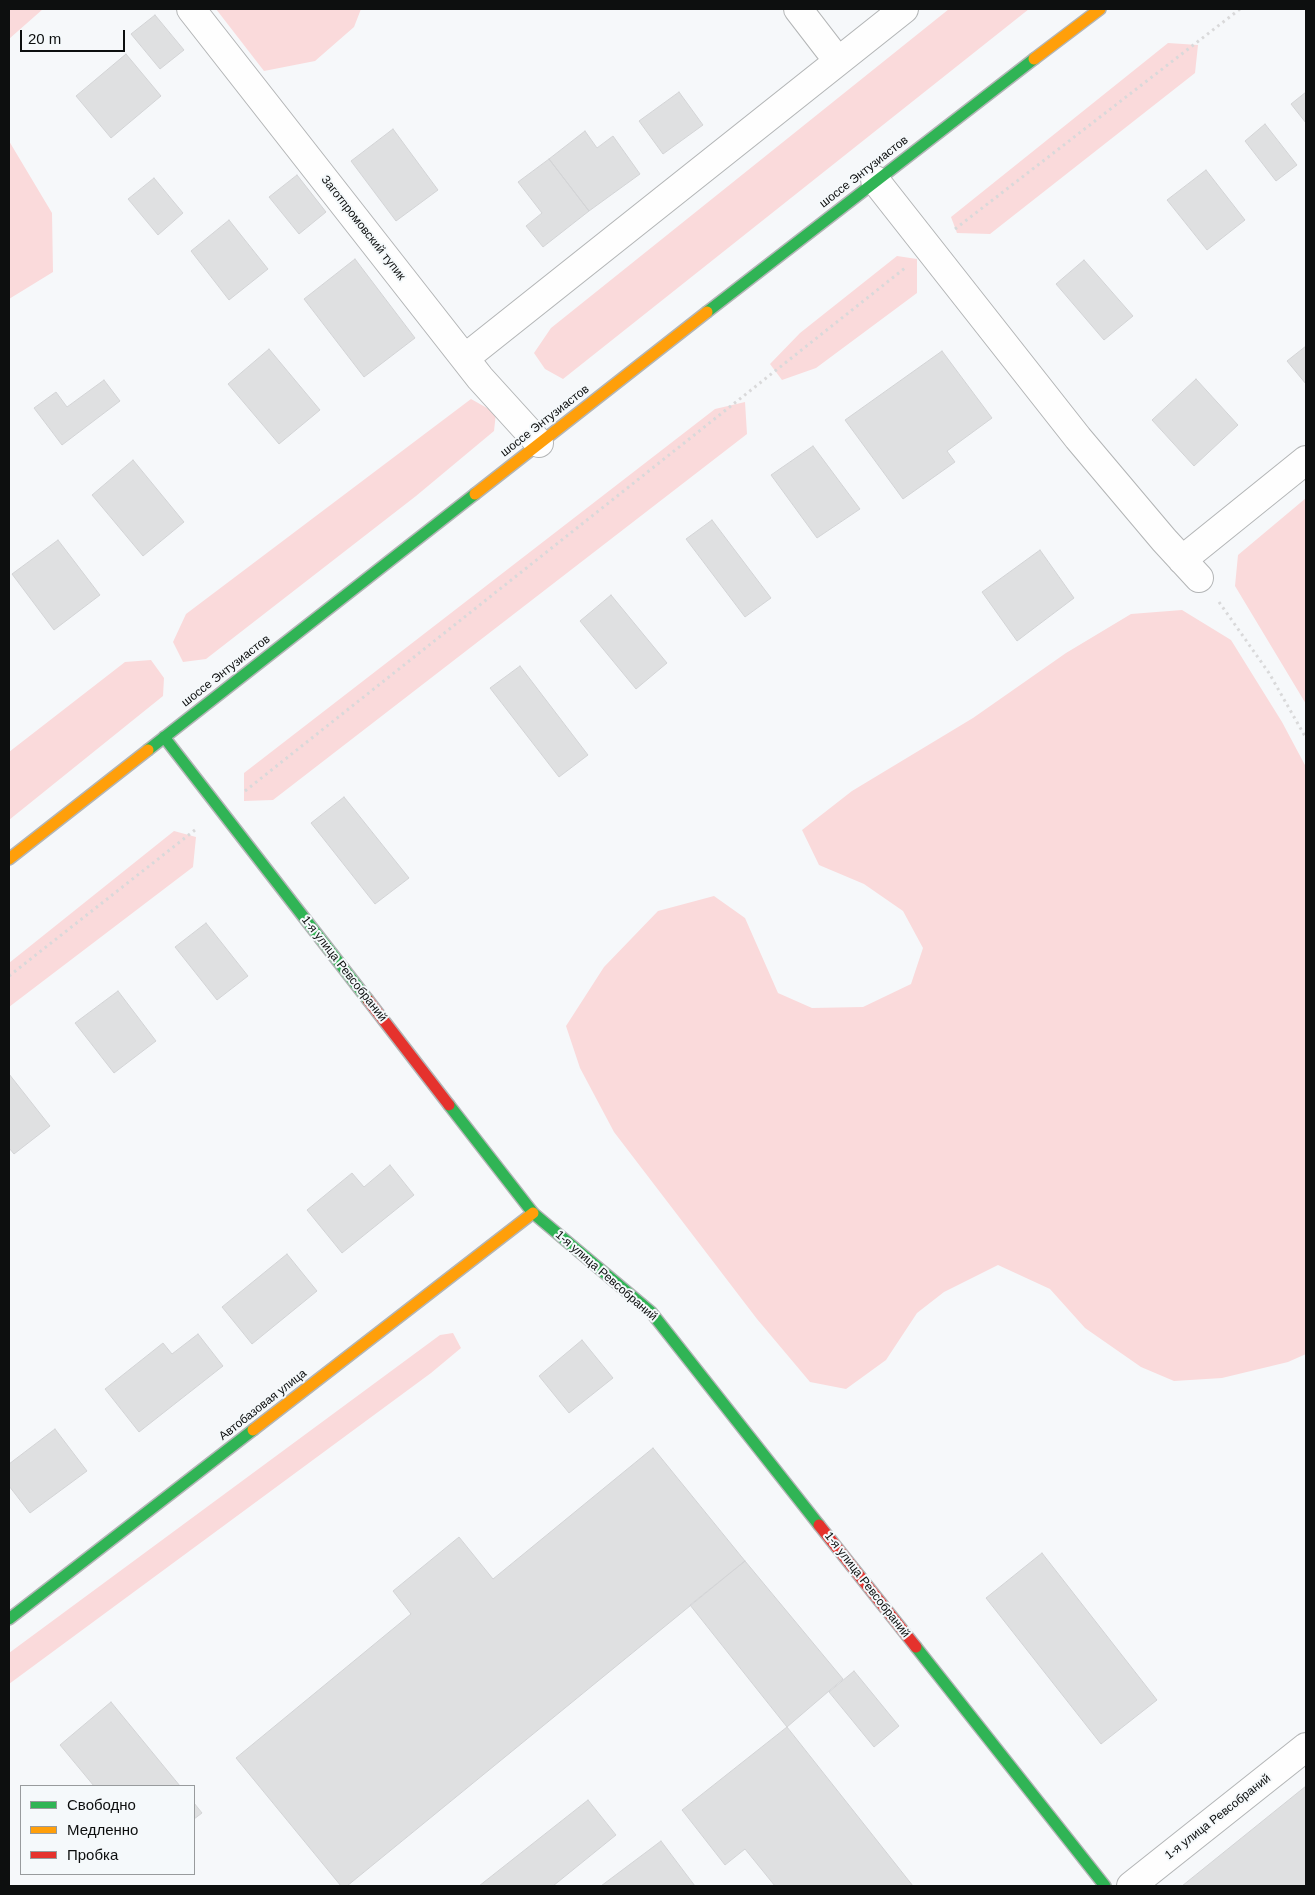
<!DOCTYPE html>
<meta charset="utf-8">
<style>
body{margin:0}
#map{position:relative;width:1315px;height:1895px;overflow:hidden;background:#f6f8fa;font-family:Helvetica,sans-serif}
canvas{display:block}
.frame{position:absolute;inset:0;border:10px solid #0d0f0f;pointer-events:none}
.legend{position:absolute;left:20px;top:1785px;width:175px;height:90px;box-sizing:border-box;background:#f5f9fb;border:1px solid #989b9d;margin:0;padding:6px 9px;list-style:none;font-size:15px;color:#0d0f0f}
.legend li{display:flex;align-items:center;gap:10px;height:25px}
.legend b{width:25px;border:1px solid #989b9d}
.scale{position:absolute;left:20px;top:30px;width:105px;height:22px;box-sizing:border-box;border:2px solid #0d0f0f;border-top:0;padding-left:6px;font-size:15px;line-height:18px;white-space:nowrap;color:#0d0f0f;-webkit-text-stroke:4px #f5f9fb;paint-order:stroke}
</style>
<div id="map">
<canvas width="1315" height="1895"></canvas>
<div class="frame"></div>
<ul class="legend">
<li><b style="height:6px;background:#30b455"></b>Свободно</li>
<li><b style="height:6px;background:#ff9f0a"></b>Медленно</li>
<li><b style="height:6px;background:#e5322d"></b>Пробка</li>
</ul>
<div class="scale">20 m</div>
</div>
<script>
const ctx = document.querySelector('canvas').getContext('2d');
ctx.lineJoin = 'round';
function fillPath(path, color) {
  ctx.fillStyle = color;
  ctx.fill(path, 'evenodd');
}
function toPath(rows) {
  const path = new Path2D();
  for (const r of rows) {
    path.moveTo(r[0], r[1]);
    for (let i = 2; i < r.length; i += 2) path.lineTo(r[i], r[i + 1]);
  }
  return path;
}
function trace(path, color, width, dash) {
  ctx.strokeStyle = color;
  ctx.lineWidth = width;
  ctx.lineCap = dash ? 'butt' : 'round';
  ctx.setLineDash(dash || []);
  ctx.stroke(path);
}
function label(font, color, halo, rows, align = 'center') {
  ctx.font = font + ' Helvetica,sans-serif';
  ctx.lineWidth = 4;
  ctx.setLineDash([]);
  ctx.textBaseline = 'middle';
  ctx.strokeStyle = halo;
  ctx.fillStyle = color;
  for (const [text, x, y, turn = 0] of rows) {
    ctx.save();
    ctx.translate(x, y);
    ctx.rotate((+turn || 0) * Math.PI / 180);
    ctx.textAlign = isNaN(turn) ? turn : align;
    if (halo) ctx.strokeText(text, 0, 0);
    ctx.fillText(text, 0, 0);
    ctx.restore();
  }
}
fillPath(toPath([
 [9,9,43,9,9,39],
 [216,9,361,9,354,27,315,61,264,71],
 [949,9,1029,9,563,379,545,369,534,353,551,328],
 [1168,43,1198,45,1195,73,990,234,957,233,951,217],
 [9,141,52,213,53,272,9,299],
 [897,256,917,259,917,293,816,368,782,380,770,364,800,333],
 [471,399,496,413,494,431,416,496,206,659,183,662,173,642,186,614],
 [745,402,747,434,273,800,244,801,244,773,715,409],
 [1306,498,1306,704,1235,586,1238,555],
 [1182,610,1231,640,1282,722,1306,767,1306,1354,1288,1362,1222,1378,1174,1381,1141,1367,1085,1328,1050,1289,998,1265,944,1292,917,1313,886,1360,846,1389,810,1382,757,1319,614,1132,580,1068,566,1026,604,967,658,911,714,896,745,918,778,993,812,1008,863,1007,911,984,923,948,903,911,864,884,819,865,802,830,852,791,973,718,1066,653,1131,614],
 [151,660,164,678,163,696,9,820,9,752,125,662],
 [174,831,196,837,193,867,9,1007,9,963],
 [453,1333,461,1348,431,1373,9,1684,9,1653,440,1335]
]), '#fadadb');
const building = toPath([
 [155,15,184,50,160,69,131,34,155,15],
 [126,54,161,96,111,138,76,96,126,54],
 [679,92,703,125,663,154,639,121,679,92],
 [1306,92,1306,123,1291,104,1306,92],
 [1265,124,1297,165,1276,181,1245,141,1265,124],
 [393,129,438,190,396,221,351,161,393,129],
 [585,131,597,148,613,136,640,174,589,211,549,159,585,131],
 [549,159,589,211,543,247,526,226,542,213,518,182,549,159],
 [1206,170,1245,220,1207,250,1167,200,1206,170],
 [297,175,326,212,299,234,269,197,297,175],
 [154,178,183,213,158,235,128,199,154,178],
 [229,220,268,269,229,300,191,251,229,220],
 [355,259,415,338,364,377,304,299,355,259],
 [1084,260,1133,316,1104,340,1056,284,1084,260],
 [1306,346,1306,384,1287,361,1306,346],
 [269,349,320,410,279,444,228,384,269,349],
 [942,351,992,418,947,451,955,462,903,499,845,420,942,351],
 [1196,379,1238,425,1194,466,1152,420,1196,379],
 [104,380,120,401,62,445,34,408,56,392,67,407,104,380],
 [813,446,860,509,817,538,771,475,813,446],
 [133,460,184,522,143,556,92,495,133,460],
 [712,520,771,598,745,617,686,539,712,520],
 [58,540,100,595,54,630,12,574,58,540],
 [1040,550,1074,598,1017,641,982,592,1040,550],
 [611,595,667,663,636,689,580,621,611,595],
 [520,666,588,755,559,777,490,688,520,666],
 [344,797,409,878,375,904,311,823,344,797],
 [206,923,248,976,217,1000,175,947,206,923],
 [118,991,156,1041,114,1073,75,1023,118,991],
 [9,1074,50,1126,14,1154,9,1148,9,1074],
 [390,1165,414,1195,342,1253,307,1210,352,1173,364,1187,390,1165],
 [287,1254,317,1291,252,1344,222,1307,287,1254],
 [198,1334,223,1366,139,1432,105,1389,163,1343,172,1354,198,1334],
 [582,1340,613,1378,569,1413,539,1376,582,1340],
 [55,1429,87,1471,30,1513,9,1486,9,1464,55,1429],
 [653,1448,745,1561,347,1886,341,1886,236,1758,411,1614,393,1591,459,1537,493,1579,653,1448],
 [1042,1553,1157,1700,1101,1744,986,1598,1042,1553],
 [745,1561,843,1679,787,1727,690,1605,745,1561],
 [854,1671,899,1726,874,1747,829,1692,854,1671],
 [111,1702,180,1786,94,1786,60,1745,111,1702],
 [787,1727,913,1886,775,1886,745,1849,725,1865,682,1810,787,1727],
 [1306,1786,1306,1886,1182,1886,1306,1786],
 [588,1800,616,1835,553,1886,479,1886,588,1800],
 [194,1803,202,1813,194,1819,194,1803],
 [661,1841,695,1886,601,1886,661,1841]
]);
fillPath(building, '#dfe0e1');
trace(building, '#d3d4d6', 1);
const street = toPath([
 [191,9,480,378,539,443],
 [798,9,838,61],
 [875,180,1078,438,1164,540,1199,578],
 [465,358,904,9],
 [1182,560,1306,460],
 [1131,1886,1306,1747]
]);
const fast = toPath([
 [707,312,1034,59],
 [164,737,368,1000],
 [148,750,475,494],
 [449,1105,533,1213,651,1312,819,1525],
 [9,1619,253,1430],
 [916,1647,1105,1886]
]);
const slow = toPath([
 [1034,59,1100,9],
 [475,494,707,312],
 [9,859,148,750],
 [253,1430,533,1213]
]);
const jam = toPath([
 [368,1000,449,1105],
 [819,1525,916,1647]
]);
trace(street, '#b3b5b6', 30);
trace(fast, '#b3b5b6', 14);
trace(slow, '#b3b5b6', 14);
trace(jam, '#b3b5b6', 14);
trace(toPath([
 [955,229,1240,9],
 [1219,602,1269,673,1306,738],
 [245,791,905,268],
 [9,976,195,830]
]), '#d9d9da', 3, [2.5, 4]);
trace(street, '#fefefe', 28);
trace(fast, '#30b455', 11);
trace(slow, '#ff9f0a', 11);
trace(jam, '#e5322d', 11);
label('12px', '#0d0f0f', '#f5f9fb', [
 ["шоссе Энтузиастов",864,172,-38],
 ["Заготпромовский тупик",363,228,52],
 ["шоссе Энтузиастов",545,421,-38],
 ["шоссе Энтузиастов",226,671,-38],
 ["1-я улица Ревсобраний",344,969,52],
 ["1-я улица Ревсобраний",606,1276,41],
 ["Автобазовая улица",263,1405,-38],
 ["1-я улица Ревсобраний",867,1585,52],
 ["1-я улица Ревсобраний",1218,1817,-38]
]);
</script>
